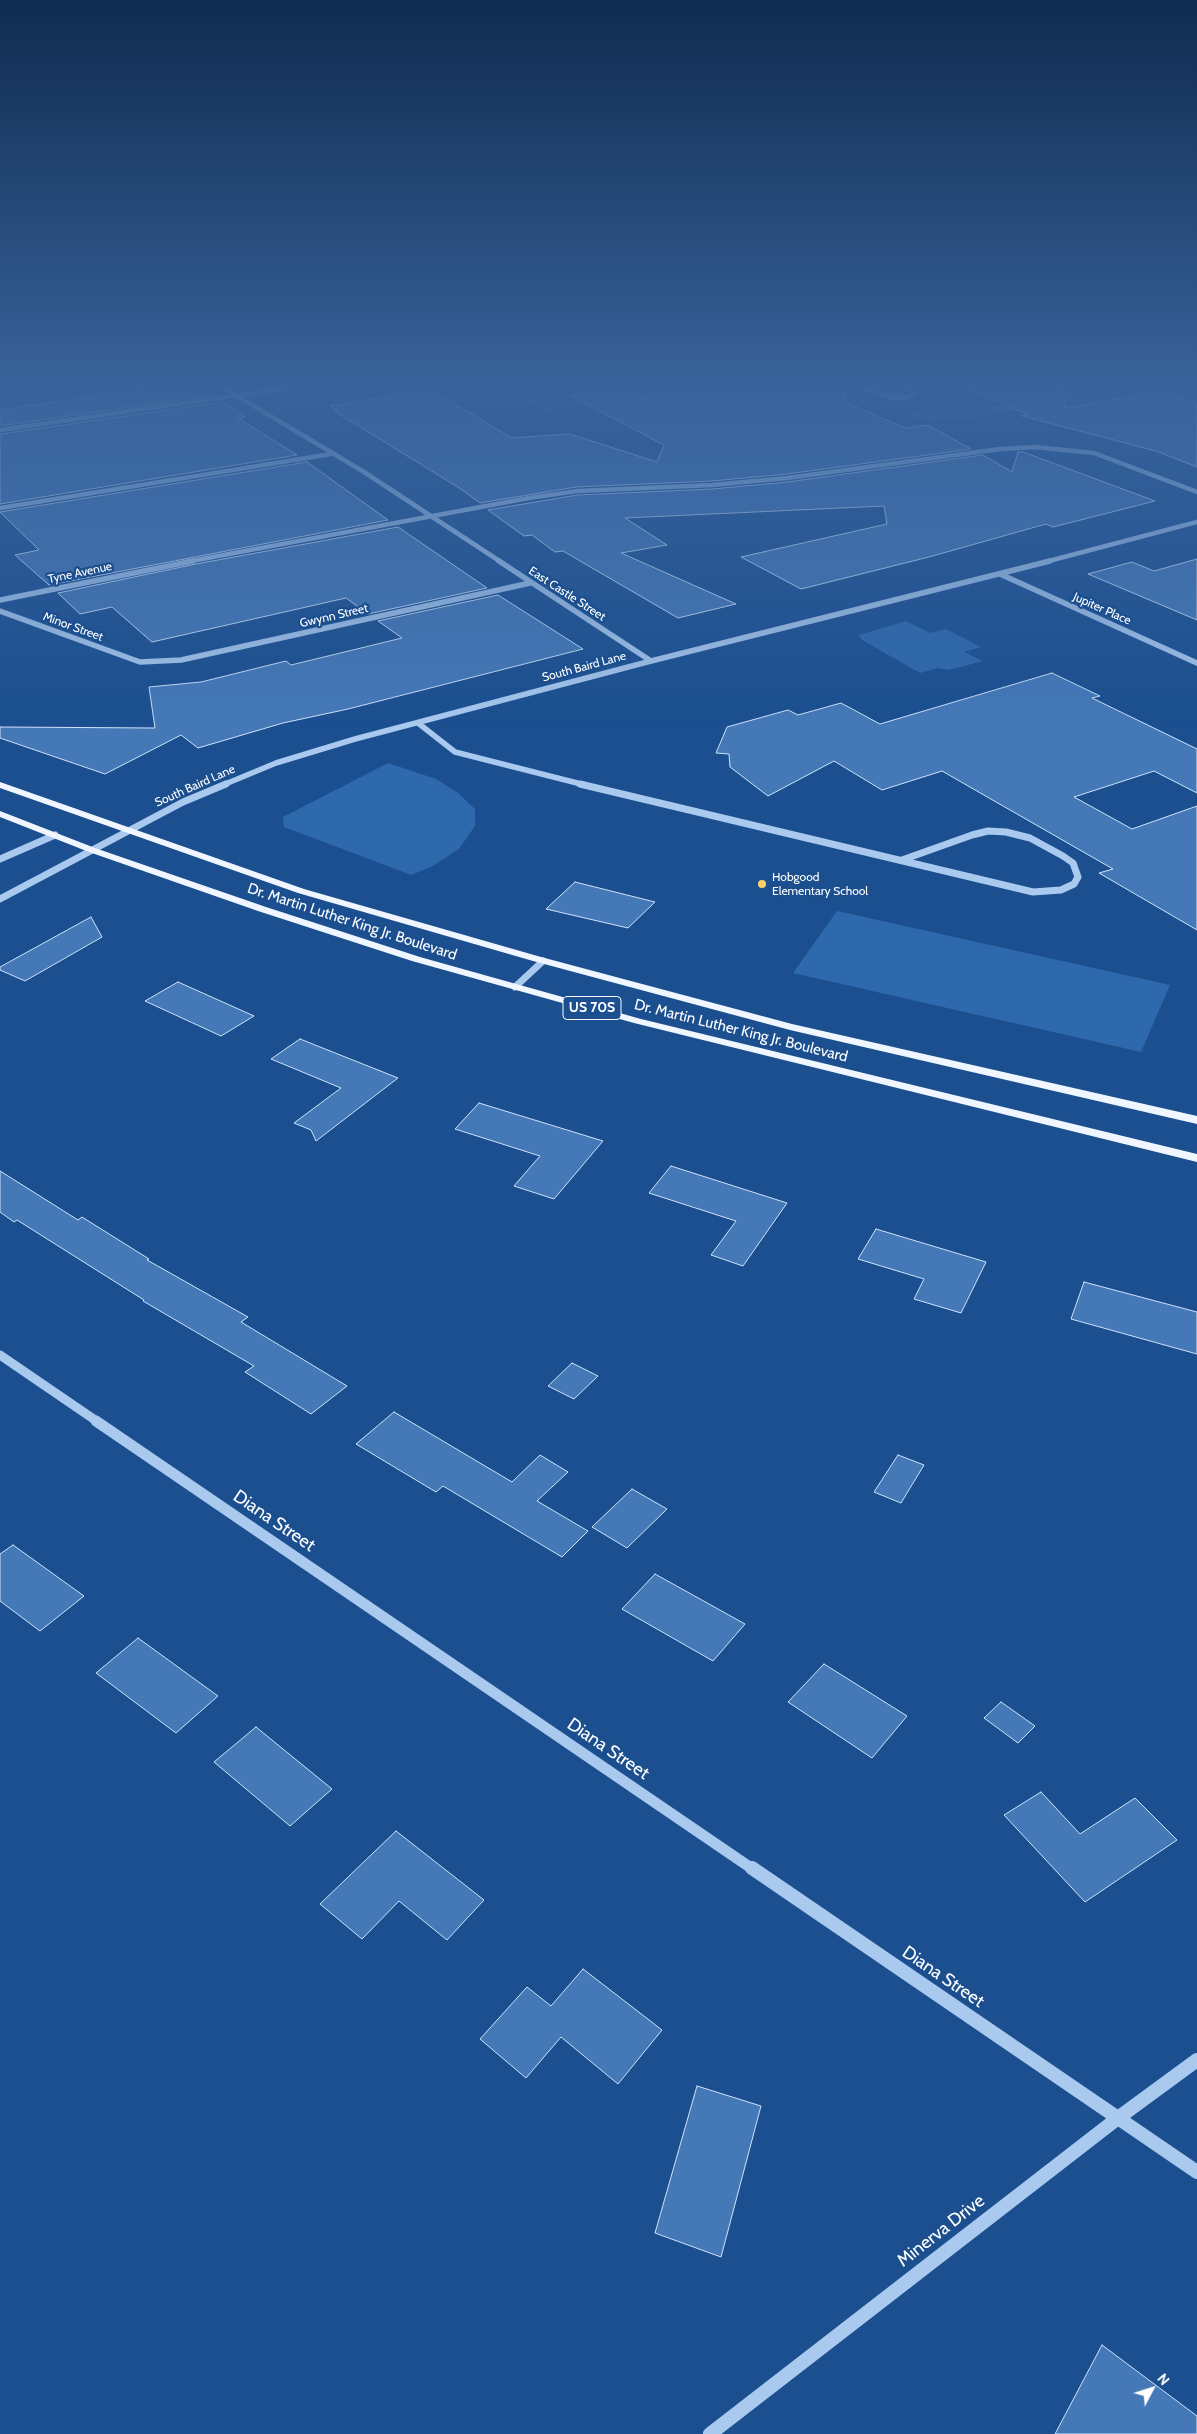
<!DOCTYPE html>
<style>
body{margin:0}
#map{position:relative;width:1197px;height:2434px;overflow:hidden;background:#1b4f8f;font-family:Cabin,sans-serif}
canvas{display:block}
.north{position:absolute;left:1127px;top:2364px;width:50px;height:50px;-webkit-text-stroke:4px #1b4f8f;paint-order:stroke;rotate:50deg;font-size:14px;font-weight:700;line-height:20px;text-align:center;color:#fff}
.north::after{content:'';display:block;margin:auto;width:18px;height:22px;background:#fff;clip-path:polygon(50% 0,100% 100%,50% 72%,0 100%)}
</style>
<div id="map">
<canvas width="1197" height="2434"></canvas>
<div class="north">N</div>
</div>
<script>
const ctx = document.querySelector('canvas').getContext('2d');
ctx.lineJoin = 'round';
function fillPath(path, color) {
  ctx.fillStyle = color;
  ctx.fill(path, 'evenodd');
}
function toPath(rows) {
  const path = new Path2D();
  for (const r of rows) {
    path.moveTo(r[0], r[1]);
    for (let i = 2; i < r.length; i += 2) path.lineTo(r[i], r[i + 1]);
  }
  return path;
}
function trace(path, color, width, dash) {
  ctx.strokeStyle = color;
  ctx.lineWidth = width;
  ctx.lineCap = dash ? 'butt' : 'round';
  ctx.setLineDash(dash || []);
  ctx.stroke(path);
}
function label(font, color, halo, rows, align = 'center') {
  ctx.font = font + ' Cabin,sans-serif';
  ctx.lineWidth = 4.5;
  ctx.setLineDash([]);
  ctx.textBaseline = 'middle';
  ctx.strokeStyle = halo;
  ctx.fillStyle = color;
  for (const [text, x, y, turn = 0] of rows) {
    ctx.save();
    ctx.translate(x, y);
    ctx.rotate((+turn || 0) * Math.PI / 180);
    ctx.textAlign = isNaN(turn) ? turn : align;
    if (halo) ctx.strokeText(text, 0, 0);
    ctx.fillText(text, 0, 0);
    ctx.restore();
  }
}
fillPath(toPath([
 [55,385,103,385,0,399,0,390],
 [860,385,893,385,907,391,907,393,906,395,891,396],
 [1056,385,1064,385,1074,389,1106,385,1139,385,1116,395,1115,398,1120,402,1113,408,1069,401,971,418,926,420,912,418,910,414,943,404,959,403,1014,405,1046,386],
 [553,394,576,405,543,411,520,399],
 [906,621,930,633,946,629,981,647,964,652,983,661,949,670,938,668,920,673,862,640,859,635],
 [388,763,436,779,458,793,475,809,475,826,459,849,431,867,411,875,284,827,283,817],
 [837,911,1170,985,1141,1052,793,973]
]), '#2e69ad');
const building = toPath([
 [135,385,198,385,213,395,0,426,0,410,141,389,135,385],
 [704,385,844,385,845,402,905,428,928,425,971,449,787,474,712,481,576,487,480,503,461,489,334,411,338,411,330,406,428,390,436,393,512,438,570,434,657,462,664,445,571,396,621,388,638,397,704,385],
 [958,385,1063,385,1065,408,1165,391,1197,403,1197,467,1156,451,1022,416,1028,414,958,385],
 [223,402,245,417,238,418,297,455,0,504,0,434,223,402],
 [1018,452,1023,452,1155,501,1053,527,1046,524,929,557,801,589,741,557,887,524,884,506,625,518,667,545,621,553,736,604,678,618,563,551,555,552,532,535,524,536,488,510,577,495,712,489,787,482,983,455,1012,472,1018,452],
 [307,462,388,520,49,585,15,555,39,550,0,512,307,462],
 [398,527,487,588,368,614,346,598,152,642,112,607,80,614,58,593,196,564,398,527],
 [1197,559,1197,620,1088,574,1132,562,1154,571,1197,559],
 [498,595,583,649,348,709,283,723,198,748,181,735,105,774,0,738,0,727,155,728,149,687,201,682,286,661,291,665,402,638,378,621,498,595],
 [1052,673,1100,696,1092,698,1197,749,1197,793,1154,771,1074,797,1132,829,1197,806,1197,930,1099,873,1113,869,942,771,882,790,834,761,768,796,730,767,729,754,716,753,727,727,788,710,798,715,841,703,880,724,1052,673],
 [575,882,655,902,628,928,546,909,575,882],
 [91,917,102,937,25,981,0,970,0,967,91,917],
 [178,982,254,1016,221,1036,145,1001,178,982],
 [300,1039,398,1078,316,1141,311,1130,294,1123,341,1088,271,1059,300,1039],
 [479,1103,603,1141,554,1199,514,1186,540,1156,455,1129,479,1103],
 [671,1166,787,1203,743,1266,711,1255,736,1221,649,1193,671,1166],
 [0,1171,78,1220,82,1217,149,1259,147,1260,248,1317,241,1322,347,1386,311,1414,245,1372,254,1366,143,1301,144,1300,17,1220,14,1222,0,1212,0,1171],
 [876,1229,986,1262,961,1313,914,1299,924,1279,858,1259,876,1229],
 [1084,1282,1197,1312,1197,1354,1071,1319,1084,1282],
 [572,1363,598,1376,574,1399,548,1386,572,1363],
 [394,1412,512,1482,540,1455,568,1472,537,1501,588,1531,562,1557,443,1486,436,1492,356,1444,394,1412],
 [898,1455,924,1465,901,1503,874,1492,898,1455],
 [632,1489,667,1509,627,1548,592,1527,632,1489],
 [13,1545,84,1596,40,1631,0,1601,0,1554,13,1545],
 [655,1574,745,1624,713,1661,622,1609,655,1574],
 [138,1638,218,1696,176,1733,96,1673,138,1638],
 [824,1664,907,1716,872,1758,788,1702,824,1664],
 [1001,1702,1035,1726,1018,1743,984,1718,1001,1702],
 [256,1727,332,1789,290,1826,214,1762,256,1727],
 [1041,1792,1080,1834,1135,1798,1177,1840,1085,1902,1004,1815,1041,1792],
 [396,1831,484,1900,447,1940,399,1901,362,1939,320,1904,396,1831],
 [583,1969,662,2030,618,2084,561,2037,526,2078,480,2039,527,1987,551,2006,583,1969],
 [697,2086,761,2106,721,2257,655,2233,697,2086],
 [1102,2345,1197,2416,1197,2434,1055,2434,1102,2345]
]);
fillPath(building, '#4478b7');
trace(building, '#cfe3fa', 1);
trace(toPath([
 [219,385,364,472,501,562],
 [854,385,893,398,909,397,915,393,901,385],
 [0,430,308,385],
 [0,508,331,454],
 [186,562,529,498,577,491,712,485,787,478,1000,449,1035,447,1094,453,1197,492],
 [1045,562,1197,522]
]), '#a9c9ee', 4.5);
trace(toPath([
 [499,561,651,661],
 [1000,574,1197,663],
 [0,600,193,561],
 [0,611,140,662,181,660,530,583],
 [418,723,455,752,585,785],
 [223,785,276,763,355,739,651,661,1050,561]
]), '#a9c9ee', 5.5);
trace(toPath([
 [580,784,1033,892,1061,890,1074,884,1078,877,1073,863,1063,856,1030,838,1006,832,988,831,972,835,902,860],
 [0,859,55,835],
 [0,899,183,802,226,784],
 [515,987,543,961]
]), '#a9c9ee', 7);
trace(toPath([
 [0,1355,98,1422]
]), '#a9c9ee', 9);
trace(toPath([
 [96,1421,754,1870]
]), '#a9c9ee', 11);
trace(toPath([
 [752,1868,1197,2172],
 [710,2434,1118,2118,1197,2060]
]), '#a9c9ee', 14);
fillPath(toPath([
 [0,782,304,889,541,957,792,1024,1197,1116,1197,1124,790,1030,533,961,298,893,0,788,0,782],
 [0,811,95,848,266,907,420,957,641,1019,1197,1154,1197,1162,634,1023,412,961,258,911,89,852,0,817,0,811]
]), '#f0f6ff');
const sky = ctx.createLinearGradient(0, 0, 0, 725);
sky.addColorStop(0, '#0f2b4f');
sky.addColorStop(0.53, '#39639b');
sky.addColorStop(1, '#39639b00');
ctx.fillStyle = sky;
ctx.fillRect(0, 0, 1197, 725);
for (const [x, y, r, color] of [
 [762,884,5,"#ffd166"]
]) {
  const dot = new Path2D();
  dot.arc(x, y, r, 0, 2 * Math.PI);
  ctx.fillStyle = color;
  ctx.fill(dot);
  trace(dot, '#1b4f8f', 2);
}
label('12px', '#fff', '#1b4f8f', [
 ["Tyne Avenue",80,573,-12],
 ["East Castle Street",567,594,33],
 ["Jupiter Place",1102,609,24],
 ["Gwynn Street",334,616,-13],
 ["Minor Street",73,627,20],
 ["South Baird Lane",584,667,-15],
 ["South Baird Lane",195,786,-24]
]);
label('12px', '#fff', '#1b4f8f', [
 ["Hobgood",772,877],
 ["Elementary School",772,891]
], 'left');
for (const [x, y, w] of [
 [592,1008,58]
]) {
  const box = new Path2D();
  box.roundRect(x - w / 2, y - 11.5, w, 23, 4);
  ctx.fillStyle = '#1b4f8f';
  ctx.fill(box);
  trace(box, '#fff', 1);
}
label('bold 14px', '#fff', null, [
 ["US 70S",592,1008]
]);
label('15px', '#fff', '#1b4f8f', [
 ["Dr. Martin Luther King Jr. Boulevard",352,922,18],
 ["Dr. Martin Luther King Jr. Boulevard",741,1031,14]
]);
label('18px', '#fff', '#1b4f8f', [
 ["Diana Street",274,1521,34],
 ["Diana Street",608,1749,34],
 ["Diana Street",943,1977,34],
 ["Minerva Drive",941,2231,-38]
]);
</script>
